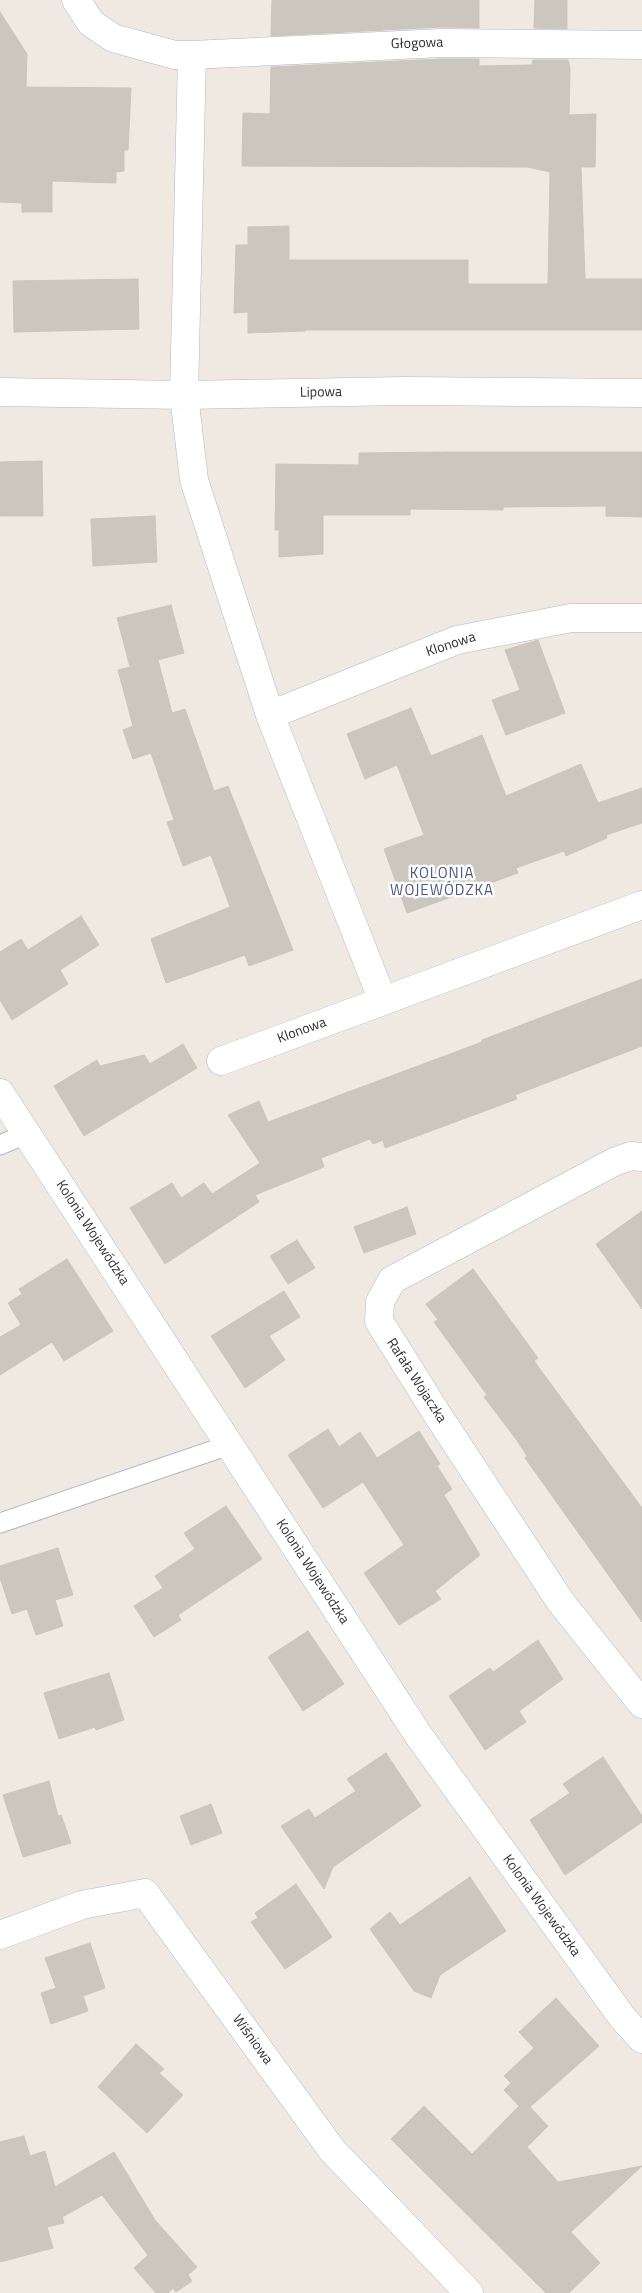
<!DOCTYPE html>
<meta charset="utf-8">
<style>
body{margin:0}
canvas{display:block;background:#efe9e1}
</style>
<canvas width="642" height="2293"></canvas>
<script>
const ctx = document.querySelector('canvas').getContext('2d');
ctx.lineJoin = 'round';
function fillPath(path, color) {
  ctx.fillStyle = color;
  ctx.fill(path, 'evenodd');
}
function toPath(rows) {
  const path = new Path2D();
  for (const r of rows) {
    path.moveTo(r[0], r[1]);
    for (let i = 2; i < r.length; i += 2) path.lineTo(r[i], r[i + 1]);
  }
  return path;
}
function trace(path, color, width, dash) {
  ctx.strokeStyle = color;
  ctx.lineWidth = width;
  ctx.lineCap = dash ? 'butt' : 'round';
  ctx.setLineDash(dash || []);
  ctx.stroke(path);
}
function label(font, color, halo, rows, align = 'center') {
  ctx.font = font + ' "Titillium Web",sans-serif';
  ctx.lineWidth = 5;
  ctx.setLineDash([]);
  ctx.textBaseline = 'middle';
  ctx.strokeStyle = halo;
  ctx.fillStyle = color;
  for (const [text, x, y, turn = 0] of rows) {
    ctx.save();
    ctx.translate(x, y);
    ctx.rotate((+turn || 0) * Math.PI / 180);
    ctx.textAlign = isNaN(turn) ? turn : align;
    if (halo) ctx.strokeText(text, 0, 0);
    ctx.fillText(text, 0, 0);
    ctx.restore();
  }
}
const building = toPath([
 [272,0,479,0,479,28,441,27,271,36,272,0],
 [535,0,567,0,567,29,534,28,535,0],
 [0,12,27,54,26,87,131,88,128,150,124,150,124,171,116,172,116,183,52,181,52,212,22,212,22,203,0,202,0,12],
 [442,59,479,59,479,66,532,65,533,60,568,60,570,68,569,115,596,114,595,167,581,167,585,279,642,279,642,330,305,330,305,331,248,333,248,312,234,313,236,245,248,245,248,227,289,226,289,260,468,260,468,284,548,284,550,172,527,167,242,166,243,113,270,114,271,67,442,59],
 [138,279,139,329,14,332,13,281,138,279],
 [447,452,642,452,642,517,606,516,606,506,503,507,503,510,410,509,410,515,323,515,323,554,279,557,279,530,275,530,276,464,359,465,359,453,447,452],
 [42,461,43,516,0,516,0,462,42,461],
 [155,516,157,562,93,566,91,519,155,516],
 [171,605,184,653,158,660,172,713,185,709,214,791,228,786,293,950,249,966,245,955,166,983,151,939,230,907,211,855,183,866,167,822,174,820,151,753,133,759,123,730,133,726,118,670,130,667,117,618,171,605],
 [538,640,565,713,506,735,492,700,520,690,505,650,538,640],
 [411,708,431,756,482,735,506,796,581,764,598,803,642,788,642,823,606,835,607,838,566,856,564,851,516,868,518,873,407,913,384,849,424,835,397,765,365,779,347,734,411,708],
 [81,916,99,945,60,970,68,984,12,1020,0,1000,0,952,21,939,28,950,81,916],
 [642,979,642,1046,515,1095,517,1099,385,1148,383,1140,373,1144,370,1139,321,1158,324,1167,255,1195,259,1202,165,1264,130,1208,172,1183,181,1198,204,1183,212,1194,260,1163,228,1115,259,1101,268,1122,482,1042,482,1040,642,979],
 [183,1044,197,1068,84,1136,54,1086,97,1060,100,1066,144,1055,150,1064,183,1044],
 [407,1207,416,1234,364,1253,354,1227,407,1207],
 [642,1211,642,1309,596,1244,642,1211],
 [297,1240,315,1268,288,1284,270,1256,297,1240],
 [67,1259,113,1331,64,1361,52,1342,0,1375,0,1337,21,1325,8,1303,22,1294,19,1289,67,1259],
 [473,1269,538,1358,534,1361,642,1508,642,1622,525,1458,527,1456,516,1439,484,1397,487,1395,434,1322,438,1320,426,1304,473,1269],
 [284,1291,300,1317,269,1336,285,1360,245,1388,211,1336,284,1291],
 [328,1429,339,1447,360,1432,377,1458,419,1431,440,1464,437,1466,452,1489,444,1495,480,1555,435,1591,441,1599,399,1625,364,1573,404,1545,363,1482,323,1508,288,1455,328,1429],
 [226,1506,262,1559,178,1615,181,1620,154,1637,134,1606,163,1588,155,1576,195,1549,184,1533,226,1506],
 [58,1548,73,1595,55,1600,63,1626,36,1635,27,1609,12,1614,0,1578,0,1566,58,1548],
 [308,1631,344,1684,303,1711,268,1657,308,1631],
 [538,1640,563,1679,519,1711,526,1722,485,1750,449,1696,490,1668,493,1672,538,1640],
 [109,1673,124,1720,96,1730,95,1727,59,1739,44,1693,109,1673],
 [386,1753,421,1806,333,1867,324,1889,281,1826,309,1809,315,1818,356,1791,347,1779,386,1753],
 [603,1757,642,1816,642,1822,565,1875,530,1820,570,1793,563,1784,603,1757],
 [49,1781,58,1816,61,1815,71,1843,23,1857,3,1795,49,1781],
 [211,1804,222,1833,191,1845,180,1816,211,1804],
 [470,1877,506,1931,440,1975,431,1998,414,1991,370,1929,390,1912,400,1925,470,1877],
 [296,1884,332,1937,285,1969,251,1922,258,1918,255,1913,296,1884],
 [90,1943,105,1988,83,1996,88,2011,51,2024,41,1993,56,1988,45,1958,90,1943],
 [556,1998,599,2046,530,2107,548,2126,527,2147,558,2182,642,2166,571,2232,600,2263,569,2293,546,2293,391,2139,424,2106,472,2154,519,2106,504,2090,511,2083,504,2076,534,2048,519,2032,556,1998],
 [136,2044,164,2069,159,2073,183,2095,147,2133,98,2087,136,2044],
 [24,2136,30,2156,45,2151,55,2187,114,2152,155,2220,197,2267,188,2275,192,2281,176,2292,173,2288,168,2293,156,2293,134,2268,148,2255,102,2195,62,2217,64,2223,47,2227,53,2248,0,2262,0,2142,24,2136]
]);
fillPath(building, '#cbc7bf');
trace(building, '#cbc5ba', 1);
const lane = toPath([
 [0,1145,28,1133],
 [0,1523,229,1445]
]);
const street = toPath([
 [76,0,91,23,113,38,175,55,192,55],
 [0,392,184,395,405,391,642,393],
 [270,715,457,640,571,618,642,618],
 [383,1001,270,715,194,480,184,395,192,55,442,43,642,45],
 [221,1061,642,905],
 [0,1093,419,1736,622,2017,642,2039],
 [642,1157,631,1156,614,1162,392,1280,380,1302,379,1321,437,1414,560,1601,642,1704],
 [0,1935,82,1905,145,1893,332,2150,469,2293]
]);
trace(lane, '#b4b7c1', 21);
trace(street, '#b4b7c1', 29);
trace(lane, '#fff', 19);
trace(street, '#fff', 28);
label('14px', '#2e2e2e', '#fff', [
 ["Głogowa",417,44,-2],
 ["Lipowa",321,393,-1],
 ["Klonowa",451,645,-18],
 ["Klonowa",302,1031,-20],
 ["Kolonia Wojewódzka",92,1233,57],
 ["Rafała Wojaczka",416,1381,57],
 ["Kolonia Wojewódzka",312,1572,57],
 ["Kolonia Wojewódzka",541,1906,54],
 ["Wiśniowa",252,2040,54]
]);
ctx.letterSpacing = '1px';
label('15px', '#4d5680', '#fff', [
 ["KOLONIA",442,874],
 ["WOJEWÓDZKA",442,891]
]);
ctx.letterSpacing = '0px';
</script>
